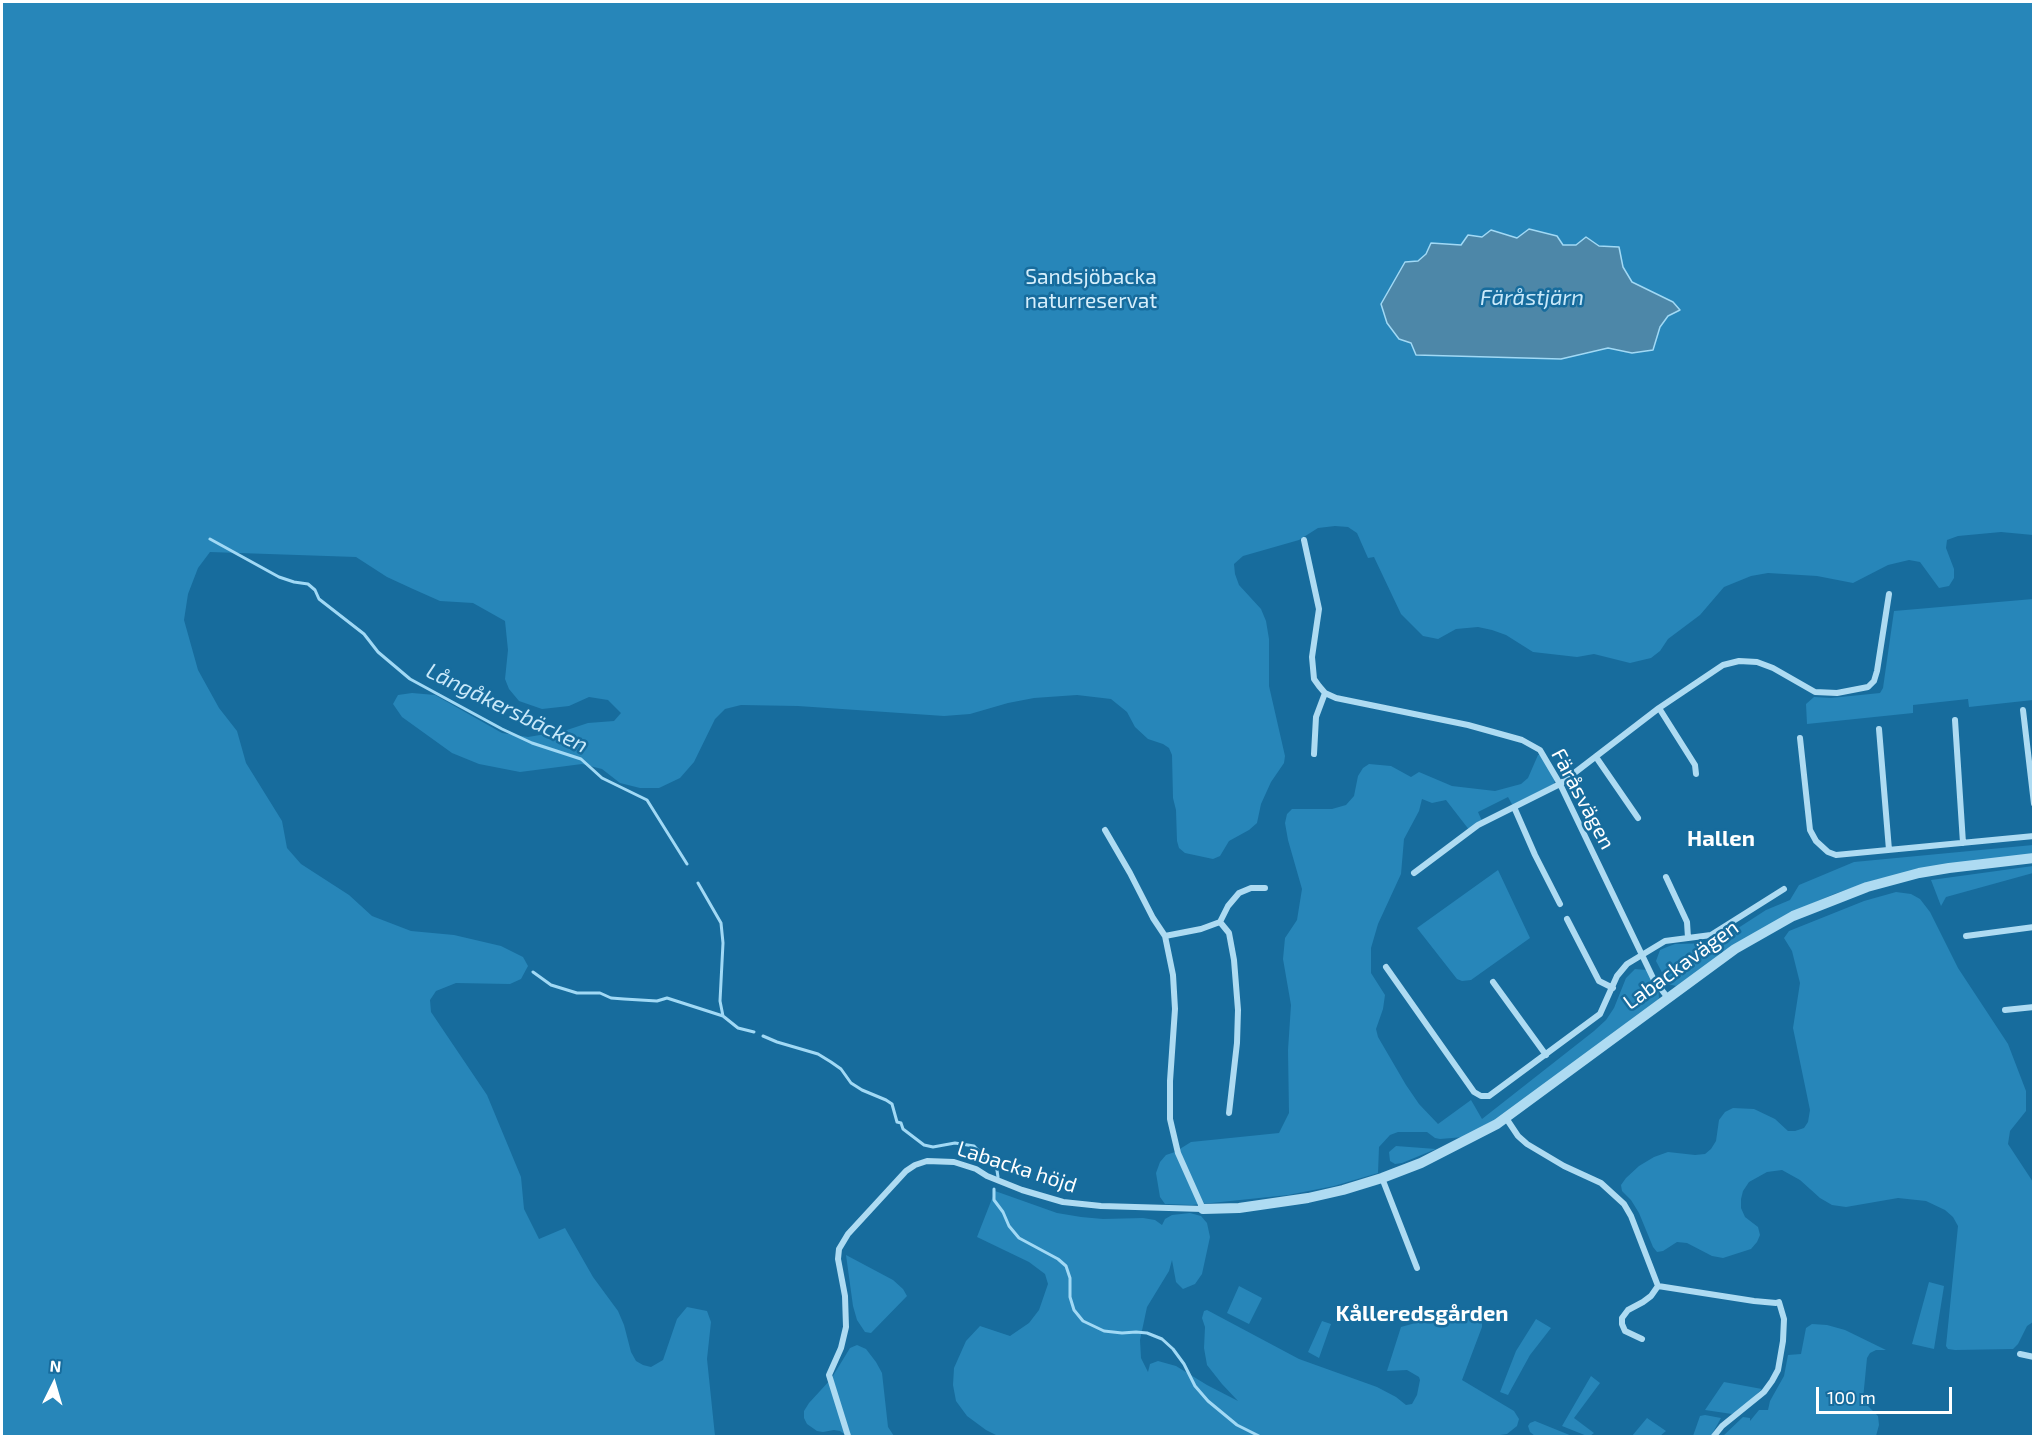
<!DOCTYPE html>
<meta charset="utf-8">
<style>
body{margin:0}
#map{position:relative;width:2035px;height:1438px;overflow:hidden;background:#176c9d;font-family:"Exo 2",sans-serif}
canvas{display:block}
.frame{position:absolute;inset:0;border:3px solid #fff;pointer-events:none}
.north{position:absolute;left:24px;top:1354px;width:60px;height:60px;-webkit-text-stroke:4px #176c9d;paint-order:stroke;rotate:5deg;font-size:16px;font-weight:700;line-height:24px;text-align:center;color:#fff}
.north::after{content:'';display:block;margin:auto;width:21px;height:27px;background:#fff;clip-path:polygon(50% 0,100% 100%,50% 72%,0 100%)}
.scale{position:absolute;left:1816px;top:1387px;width:136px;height:27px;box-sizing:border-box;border:3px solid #fff;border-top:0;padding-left:8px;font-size:18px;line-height:21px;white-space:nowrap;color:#fff;-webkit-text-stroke:4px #176c9d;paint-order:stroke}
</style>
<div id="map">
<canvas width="2035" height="1438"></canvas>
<div class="frame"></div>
<div class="north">N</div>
<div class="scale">100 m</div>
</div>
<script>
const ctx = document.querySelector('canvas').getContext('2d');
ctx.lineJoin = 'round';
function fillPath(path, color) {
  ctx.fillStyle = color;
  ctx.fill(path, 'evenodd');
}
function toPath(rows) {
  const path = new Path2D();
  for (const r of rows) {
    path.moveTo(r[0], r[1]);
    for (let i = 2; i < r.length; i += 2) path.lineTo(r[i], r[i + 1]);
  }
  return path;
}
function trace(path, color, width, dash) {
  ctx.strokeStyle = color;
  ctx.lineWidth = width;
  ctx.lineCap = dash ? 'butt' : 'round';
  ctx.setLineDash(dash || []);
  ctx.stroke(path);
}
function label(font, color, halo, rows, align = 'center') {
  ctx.font = font + ' "Exo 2",sans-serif';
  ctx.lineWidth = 5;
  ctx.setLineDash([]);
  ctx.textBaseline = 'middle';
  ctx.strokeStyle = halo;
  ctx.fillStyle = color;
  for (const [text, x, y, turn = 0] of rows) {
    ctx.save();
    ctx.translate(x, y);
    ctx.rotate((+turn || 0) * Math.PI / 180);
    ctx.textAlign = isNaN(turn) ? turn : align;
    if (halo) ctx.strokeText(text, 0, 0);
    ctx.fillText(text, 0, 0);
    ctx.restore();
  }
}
fillPath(toPath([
 [2,2,2033,2,2033,535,2001,532,1958,536,1947,540,1946,548,1954,569,1954,578,1949,586,1939,588,1920,562,1909,560,1888,565,1853,583,1817,576,1768,573,1751,576,1724,587,1700,615,1668,639,1660,651,1651,658,1630,663,1594,654,1577,657,1533,652,1506,635,1492,630,1478,627,1456,629,1438,639,1423,636,1401,614,1374,557,1368,558,1357,533,1348,527,1335,526,1318,528,1299,540,1243,556,1234,564,1235,574,1239,585,1261,609,1266,621,1269,639,1269,686,1285,756,1284,763,1271,782,1261,804,1257,823,1249,830,1229,841,1220,856,1213,859,1185,853,1179,848,1177,841,1176,810,1173,798,1172,755,1169,748,1163,744,1148,739,1135,727,1127,712,1111,699,1077,695,1034,698,1008,703,970,714,944,716,798,706,741,705,725,709,715,719,694,762,680,778,659,788,640,788,620,783,602,769,582,764,520,772,479,764,452,753,402,717,393,704,398,695,412,693,435,695,502,733,528,737,564,731,588,723,614,721,621,713,608,700,589,697,569,706,542,709,519,701,509,689,505,679,508,650,505,621,473,603,440,601,413,589,387,577,356,557,210,552,198,568,188,594,184,620,198,670,219,708,237,731,246,763,282,821,287,848,301,864,349,895,372,916,411,931,454,935,501,946,523,957,528,966,521,979,510,984,456,983,436,991,430,1000,431,1012,487,1095,521,1177,524,1209,539,1239,565,1228,593,1277,618,1311,624,1325,631,1352,636,1361,643,1365,651,1367,663,1360,677,1319,687,1307,707,1311,711,1322,707,1359,715,1436,2,1436],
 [2033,599,2033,700,1969,707,1968,699,1913,705,1913,713,1807,724,1806,704,1814,697,1831,698,1880,693,1883,688,1894,611],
 [1538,755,1541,755,1555,780,1554,784,1513,806,1508,797,1478,812,1482,821,1470,831,1446,800,1432,803,1422,799,1419,811,1404,839,1401,874,1378,924,1371,948,1371,973,1385,995,1383,1009,1376,1029,1378,1037,1406,1085,1419,1104,1438,1124,1471,1100,1482,1119,1594,1031,1606,1020,1614,1008,1626,978,1635,969,1647,970,1658,990,1659,997,1657,1004,1511,1111,1464,1137,1440,1139,1435,1138,1427,1132,1398,1132,1390,1135,1379,1147,1378,1173,1334,1186,1288,1195,1192,1205,1165,1204,1160,1197,1156,1173,1160,1162,1166,1155,1175,1152,1191,1142,1279,1133,1289,1113,1288,1050,1291,1005,1283,959,1285,938,1297,920,1302,889,1288,840,1285,823,1287,814,1292,809,1332,809,1346,805,1354,796,1358,776,1363,768,1369,764,1391,766,1411,777,1419,772,1452,786,1495,791,1521,784,1528,778],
 [2033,845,2033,854,1878,879,1834,894,1788,914,1676,986,1668,984,1656,961,1660,950,1667,947,1675,944,1715,943,1766,910,1790,900,1799,885,1854,862],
 [2033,866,2033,873,1946,897,1941,906,1931,880],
 [1498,870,1530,938,1471,980,1462,981,1457,979,1417,928],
 [1896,892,1911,894,1920,899,1930,912,1958,968,2008,1044,2026,1091,2026,1111,2010,1131,2008,1144,2033,1182,2033,1322,2027,1326,2018,1344,2013,1349,1955,1350,1948,1349,1946,1346,1958,1226,1953,1217,1945,1210,1926,1201,1898,1198,1846,1207,1832,1205,1820,1198,1800,1180,1782,1170,1767,1172,1749,1182,1743,1191,1741,1199,1741,1208,1745,1217,1758,1227,1760,1235,1757,1242,1751,1249,1723,1258,1712,1256,1687,1243,1677,1242,1663,1251,1657,1252,1653,1247,1639,1213,1631,1200,1622,1191,1621,1185,1626,1178,1639,1166,1654,1157,1668,1152,1695,1155,1705,1154,1711,1149,1716,1141,1719,1120,1725,1112,1733,1108,1754,1109,1775,1119,1788,1131,1795,1131,1804,1128,1808,1122,1810,1110,1793,1028,1800,983,1792,951,1784,938,1789,931,1864,901],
 [1396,1146,1436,1149,1402,1163,1395,1164,1390,1161,1389,1152],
 [995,1191,1057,1213,1081,1217,1103,1219,1143,1218,1155,1220,1162,1225,1165,1219,1172,1215,1190,1213,1201,1216,1207,1223,1210,1237,1202,1274,1195,1284,1183,1289,1176,1282,1172,1260,1169,1271,1147,1307,1140,1340,1141,1358,1148,1372,1150,1364,1158,1361,1176,1366,1207,1385,1238,1401,1222,1384,1207,1365,1204,1348,1205,1327,1202,1318,1204,1311,1207,1310,1299,1359,1377,1387,1396,1397,1406,1405,1412,1404,1417,1395,1420,1380,1419,1377,1407,1370,1387,1371,1401,1327,1462,1310,1475,1315,1482,1320,1482,1327,1462,1380,1514,1411,1519,1419,1517,1426,1507,1434,1493,1436,998,1436,986,1430,967,1416,956,1401,953,1385,954,1368,966,1341,980,1326,1010,1336,1029,1323,1039,1310,1048,1284,1045,1274,1029,1262,977,1237],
 [846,1255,893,1280,903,1289,907,1296,871,1333,865,1332,857,1320,853,1306],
 [1929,1282,1944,1286,1934,1349,1912,1344],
 [1239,1286,1262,1298,1249,1324,1227,1313],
 [1536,1319,1551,1328,1530,1355,1508,1395,1500,1392,1516,1351],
 [1322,1321,1331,1324,1319,1358,1308,1352],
 [1812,1324,1827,1325,1845,1330,1886,1350,1876,1350,1870,1353,1867,1358,1863,1399,1867,1405,1878,1416,1879,1425,1876,1436,1723,1436,1743,1417,1750,1418,1750,1421,1759,1410,1768,1410,1770,1401,1784,1376,1788,1355,1801,1354,1806,1328],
 [857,1345,866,1349,876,1362,882,1373,888,1427,894,1436,847,1436,840,1431,834,1430,823,1432,817,1431,807,1424,804,1418,804,1411,809,1403,831,1379,850,1348],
 [1591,1376,1600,1383,1574,1418,1594,1433,1590,1436,1587,1436,1562,1426],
 [1724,1382,1762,1389,1740,1410,1732,1414,1705,1410],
 [1705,1415,1721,1418,1711,1436,1693,1436,1700,1416],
 [1647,1418,1666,1431,1660,1436,1632,1436],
 [1535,1421,1572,1436,1535,1436,1530,1432,1528,1426,1530,1423]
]), '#2786b9');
const water = toPath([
 [1529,229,1557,236,1563,245,1576,245,1586,237,1599,246,1619,247,1623,267,1632,282,1673,302,1680,310,1668,316,1660,327,1653,350,1632,353,1608,348,1561,359,1416,355,1411,343,1399,339,1387,323,1381,304,1405,262,1418,261,1426,254,1431,243,1461,245,1468,235,1482,237,1491,230,1517,238,1529,229]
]);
fillPath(water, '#4d87a8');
trace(water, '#a1d9f5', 1.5);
trace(toPath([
 [210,539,279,577,294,582,308,584,315,590,319,599,364,634,378,652,410,679,502,729,532,743,581,759,602,778,647,800,687,864],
 [698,883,721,923,723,943,720,1001,723,1016,738,1028,754,1032],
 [533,972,551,985,577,993,600,993,611,998,624,999,657,1001,667,998,723,1016],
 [763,1036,777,1042,818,1054,831,1062,841,1069,851,1083,862,1090,886,1100,892,1104,897,1122,901,1123,903,1129,924,1145,933,1147,955,1143,974,1146,986,1159,996,1164,998,1177],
 [994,1189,994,1200,1003,1212,1009,1226,1019,1238,1058,1259,1066,1266,1070,1278,1070,1297,1074,1310,1083,1321,1104,1331,1122,1333,1136,1332,1147,1333,1162,1339,1173,1349,1184,1364,1195,1386,1208,1401,1237,1425,1259,1436]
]), '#a1d9f5', 3);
trace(toPath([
 [1304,540,1319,609,1312,657,1314,679,1319,686,1325,693,1336,698,1468,725,1522,740,1540,750,1560,784,1654,980,1668,998],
 [1659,708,1695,765,1696,774],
 [2023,710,2034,804],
 [1955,720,1963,843],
 [1879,729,1889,850],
 [1800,738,1810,830,1816,841,1828,852,1836,855,2034,836],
 [1314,754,1316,717,1325,693],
 [1596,757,1638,818],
 [1514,807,1535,855,1560,904],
 [1414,873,1478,825,1560,784,1659,708,1723,665,1739,661,1757,662,1773,668,1815,692,1837,693,1868,687,1874,681,1877,671,1889,594],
 [1666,877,1687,922,1688,938],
 [1567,919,1599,981,1613,988],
 [1220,922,1229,933,1234,960,1238,1010,1237,1043,1229,1113],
 [1165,936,1201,929,1220,922,1228,906,1239,893,1251,888,1265,888],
 [1966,936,2034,927],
 [1386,967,1474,1092,1481,1096,1489,1096,1600,1014,1617,976,1627,964,1665,941,1711,935,1784,889],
 [1493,982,1546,1055],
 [2005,1010,2034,1007],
 [1506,1118,1518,1136,1527,1144,1564,1166,1601,1183,1624,1204,1631,1216,1658,1286,1754,1301,1776,1303,1779,1302,1784,1319,1783,1341,1778,1370,1772,1381,1764,1392,1722,1426,1714,1436],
 [1382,1178,1417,1268],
 [1642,1339,1625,1331,1622,1324,1622,1318,1628,1310,1643,1302,1651,1296,1658,1286],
 [2020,1354,2034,1357],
 [848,1436,829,1375,841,1348,846,1327,845,1296,838,1259,839,1249,848,1234,906,1171,915,1165,927,1161,954,1162,976,1169,987,1176,1022,1190,1063,1202,1101,1206,1203,1209,1178,1153,1170,1119,1170,1081,1175,1009,1173,975,1165,936,1153,918,1130,873,1105,830]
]), '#aedbf2', 6);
trace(toPath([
 [1203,1209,1239,1208,1308,1198,1343,1190,1382,1178,1421,1163,1497,1124,1735,949,1793,916,1867,887,1919,873,1949,868,2034,858]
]), '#aedbf2', 10);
label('21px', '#d6effc', '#176c9d', [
 ["Sandsjöbacka",1091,277],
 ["naturreservat",1091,301]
]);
label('21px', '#fff', '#176c9d', [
 ["Färåsvägen",1583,799,62],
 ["Labackavägen",1681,965,-36],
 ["Labacka höjd",1017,1167,18]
]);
label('italic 22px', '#c9e9fa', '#176c9d', [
 ["Färåstjärn",1532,298],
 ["Långåkersbäcken",507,708,26]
]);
label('bold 22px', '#fff', '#176c9d', [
 ["Hallen",1721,839],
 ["Kålleredsgården",1422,1314]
]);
</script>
